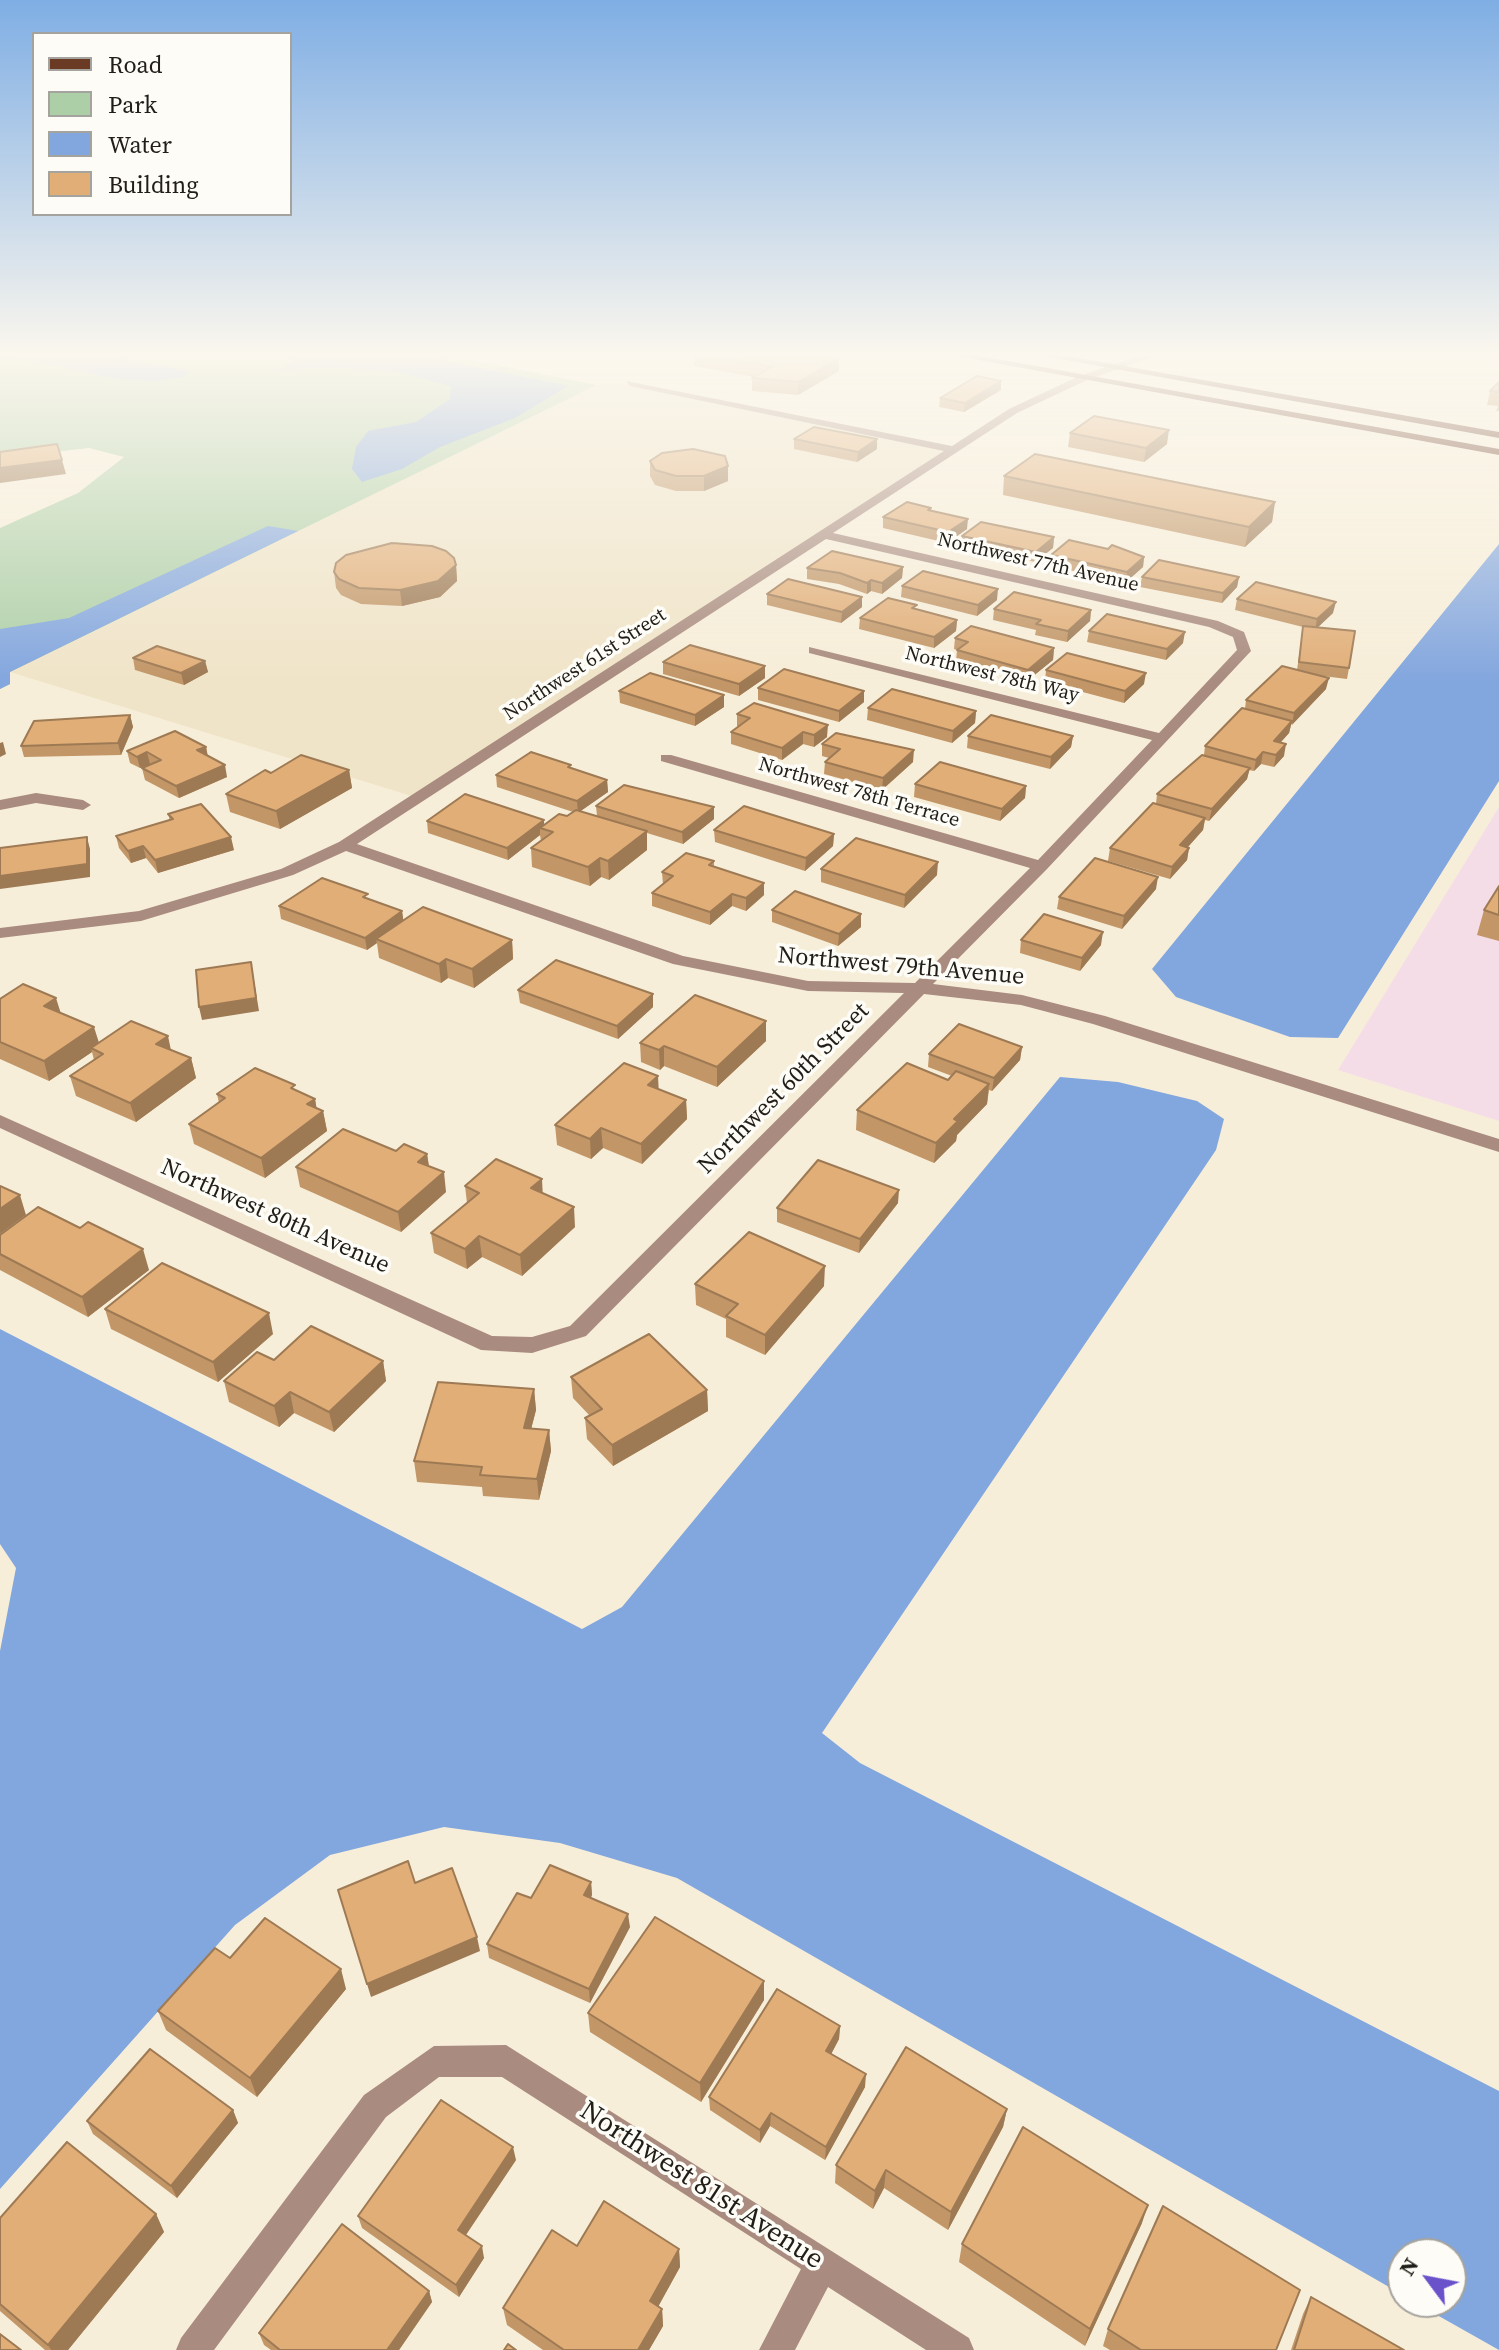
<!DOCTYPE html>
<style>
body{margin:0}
#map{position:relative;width:1499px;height:2350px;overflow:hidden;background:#f7eed9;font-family:"Source Serif 4",serif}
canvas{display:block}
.legend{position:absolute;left:32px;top:32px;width:260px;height:184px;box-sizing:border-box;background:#fdfcf7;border:2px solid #a5a39d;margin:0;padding:10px 14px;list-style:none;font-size:24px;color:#211e17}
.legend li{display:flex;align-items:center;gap:16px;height:40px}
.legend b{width:40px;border:2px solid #a5a39d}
.north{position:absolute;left:1387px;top:2238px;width:80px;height:80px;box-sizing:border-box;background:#fdfcf7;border:2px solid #a5a39d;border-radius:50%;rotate:302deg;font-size:22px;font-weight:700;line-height:32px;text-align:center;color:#211e17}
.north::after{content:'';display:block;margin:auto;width:28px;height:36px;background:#6a52cb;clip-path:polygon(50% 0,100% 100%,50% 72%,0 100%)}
</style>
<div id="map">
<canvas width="1499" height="2350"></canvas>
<ul class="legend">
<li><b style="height:10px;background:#6b3a24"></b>Road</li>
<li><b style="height:22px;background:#adcfa7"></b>Park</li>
<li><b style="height:22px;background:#82a6de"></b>Water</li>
<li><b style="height:22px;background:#e1ae78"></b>Building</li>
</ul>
<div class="north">N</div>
</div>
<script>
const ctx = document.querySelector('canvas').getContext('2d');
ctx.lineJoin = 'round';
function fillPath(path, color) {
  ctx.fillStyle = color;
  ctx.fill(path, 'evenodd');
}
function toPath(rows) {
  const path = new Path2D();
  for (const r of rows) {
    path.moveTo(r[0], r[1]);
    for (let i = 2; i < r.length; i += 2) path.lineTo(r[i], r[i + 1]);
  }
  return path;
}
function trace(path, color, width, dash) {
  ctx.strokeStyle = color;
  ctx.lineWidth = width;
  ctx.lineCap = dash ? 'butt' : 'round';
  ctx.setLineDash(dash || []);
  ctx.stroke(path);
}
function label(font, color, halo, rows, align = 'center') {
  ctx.font = font + ' "Source Serif 4",serif';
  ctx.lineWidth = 7;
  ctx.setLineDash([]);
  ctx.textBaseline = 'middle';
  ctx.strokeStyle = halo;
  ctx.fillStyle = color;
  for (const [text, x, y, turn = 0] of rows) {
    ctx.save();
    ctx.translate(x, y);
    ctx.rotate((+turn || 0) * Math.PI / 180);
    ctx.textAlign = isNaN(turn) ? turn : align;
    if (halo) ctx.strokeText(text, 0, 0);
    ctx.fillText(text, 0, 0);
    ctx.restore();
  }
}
fillPath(toPath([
 [1499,807,1499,1121,1338,1070]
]), '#f5dde8');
fillPath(toPath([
 [630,383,952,449,418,798,10,672,597,385]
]), '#f0e4c8');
fillPath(toPath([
 [0,353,438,353,597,385,10,672,10,684,0,689,0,528,78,493,124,457,89,448,0,458]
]), '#adcfa7');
fillPath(toPath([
 [303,352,409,353,568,386,515,418,440,447,402,469,362,482,352,469,356,447,368,431,416,422,450,399,451,386,397,372,333,367,282,369],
 [0,353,109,353,124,360,190,371,184,377,153,381,118,379,32,361,0,358],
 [268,526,298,531,10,672,10,684,0,689,0,629,69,618],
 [1499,544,1499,781,1338,1038,1290,1037,1176,997,1152,969],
 [1060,1077,1118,1082,1197,1101,1224,1119,1216,1150,822,1733,860,1763,1499,2091,1499,2350,1414,2302,1451,2302,1451,2254,1403,2254,1403,2295,677,1878,560,1843,444,1827,330,1855,235,1925,0,2189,0,1651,16,1568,0,1544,0,1329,582,1629,622,1607]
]), '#82a6de');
fillPath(toPath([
 [1151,352,1166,352,1087,380,1017,413,833,533,1218,621,1244,632,1251,651,1047,869,933,984,1022,995,1105,1016,1499,1139,1499,1152,1093,1024,1021,1005,924,994,586,1336,532,1353,481,1350,0,1128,0,1115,492,1336,532,1337,570,1326,904,993,808,991,673,964,346,851,293,875,141,921,0,938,0,928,139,911,281,869,339,842,944,451,630,386,626,381,952,446,1009,409,1079,376,1151,352],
 [826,539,1209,627,1233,637,1237,650,1159,733,809,647,809,653,1152,740,1038,860,671,755,661,755,661,761,1030,868,915,983,808,981,683,956,357,844,826,539],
 [36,793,83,800,91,805,83,810,36,803,0,810,0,800,36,793],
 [506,2045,969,2338,974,2350,926,2350,828,2287,795,2350,759,2350,801,2269,502,2077,439,2077,386,2117,214,2350,176,2350,181,2338,364,2095,434,2046,506,2045]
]), '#a98b7f');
fillPath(toPath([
 [935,352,958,352,1499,449,1499,455,935,352],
 [1021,352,1044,352,1499,432,1499,438,1021,352]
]), '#6b3a24');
fillPath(toPath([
 [694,353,839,358,839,371,798,395,752,391,752,378,754,377,694,366],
 [1499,382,1499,411,1496,411,1498,406,1487,405,1490,391],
 [1001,390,964,412,939,407,940,398],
 [1070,433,1167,444,1144,462,1068,447],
 [794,439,877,439,877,449,857,462,794,449],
 [650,461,728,481,704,491,676,491,655,485,650,476],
 [1004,476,1275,502,1272,522,1245,547,1003,495],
 [931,508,931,510,967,529,947,543,883,528,883,517],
 [962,536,1054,537,1053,548,1035,562,961,546],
 [1051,555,1144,557,1143,567,1126,582,1050,566],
 [456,565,457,581,440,597,402,606,361,604,341,595,336,588,334,572],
 [903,567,902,578,882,594,871,591,867,594,839,584,807,579,807,568],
 [1142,577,1239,577,1237,587,1222,603,1140,587],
 [902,586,997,600,977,616,901,597],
 [767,594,862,597,862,607,841,623,767,605],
 [1237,599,1333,613,1318,627,1349,668,1347,679,1323,676,1326,689,1291,725,1289,733,1281,742,1284,756,1274,767,1261,764,1254,771,1249,770,1247,779,1209,821,1205,820,1203,830,1188,847,1189,848,1187,860,1170,879,1108,861,1110,848,1156,804,1157,794,1204,755,1205,746,1245,709,1246,700,1297,670,1303,627,1235,610],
 [916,609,957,620,956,631,934,648,859,629,860,618],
 [994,609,1091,610,1090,621,1067,642,1035,635,1036,630,993,620],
 [1089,631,1183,643,1166,660,1087,642],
 [955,638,1054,648,1053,660,1027,681,956,661,957,650,954,649],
 [133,658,205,661,208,672,184,685,135,670],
 [663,662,765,678,739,696,663,674],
 [1046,670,1144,684,1124,703,1045,682],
 [758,688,864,702,839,722,758,700],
 [619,691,724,707,695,726,620,703],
 [868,708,976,711,975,723,952,743,867,720],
 [737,714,827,737,814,747,803,744,782,760,731,744,731,732,739,726,737,726],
 [130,715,133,727,121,755,24,757,21,746],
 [968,736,1073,736,1071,747,1050,769,967,748],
 [822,744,913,762,882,790,824,774,825,762,829,758,822,756],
 [206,747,208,756,227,777,179,798,145,780,142,768,150,765,140,768,130,763,127,751],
 [572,768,607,780,608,792,580,811,597,816,596,806,714,819,683,844,647,833,647,850,609,880,601,877,590,886,532,867,531,848,541,841,540,835,508,860,428,833,427,821,544,824,567,816,573,812,497,787,496,775],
 [349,770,352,788,280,829,230,812,226,794,271,773],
 [915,784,1026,786,1025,798,1000,821,914,797],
 [168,814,234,850,158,873,146,858,131,863,119,848,116,836,170,821],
 [714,830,834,834,833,846,805,871,715,842],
 [714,861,714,867,764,883,764,895,746,911,732,906,710,925,652,906,652,893,663,885,662,872],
 [821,869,937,875,904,908,821,882],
 [1499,886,1499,941,1477,935,1484,910],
 [1156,889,1122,929,1057,909,1059,897],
 [369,899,402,911,403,920,512,940,513,959,474,988,448,978,441,983,379,958,377,943,367,950,281,919,279,906],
 [772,910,861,927,838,946,772,922],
 [1021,940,1101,945,1080,971,1020,953],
 [518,990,653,994,653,1007,618,1039,520,1003],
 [0,999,60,1013,99,1043,171,1050,191,1058,196,1078,136,1122,76,1096,70,1076,94,1060,92,1052,49,1081,0,1059],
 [766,1041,717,1087,664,1066,660,1070,641,1062,640,1043],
 [1022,1047,1020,1060,992,1091,989,1090,987,1104,957,1135,956,1141,934,1163,856,1130,857,1110,948,1080,952,1076,928,1067,929,1054],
 [659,1089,686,1100,687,1119,642,1164,603,1148,591,1159,557,1145,555,1125],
 [296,1090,315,1099,316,1108,323,1111,327,1131,265,1178,194,1144,189,1124,219,1103,217,1094],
 [396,1151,427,1154,429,1166,446,1192,401,1232,300,1187,296,1167],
 [465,1186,543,1193,575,1227,522,1276,482,1257,467,1269,434,1253,431,1233,467,1203],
 [898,1203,859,1253,777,1222,777,1208],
 [0,1235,149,1270,88,1317,0,1270],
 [695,1284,824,1286,765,1355,726,1337,726,1319,696,1305],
 [105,1309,273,1334,218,1382,111,1329],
 [274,1360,383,1361,386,1381,334,1432,294,1413,279,1427,229,1402,224,1381],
 [571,1377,707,1390,708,1411,613,1466,587,1439,585,1418,590,1416,573,1398],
 [534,1389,536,1410,531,1429,549,1430,551,1451,539,1500,483,1496,482,1487,417,1482,414,1461],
 [591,1882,592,1895,591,1898,630,1927,590,2003,489,1958,487,1944,531,1898],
 [230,1958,346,1989,257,2097,166,2030,158,2011],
 [764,1981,764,2000,701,2102,590,2032,588,2013],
 [840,2026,839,2039,831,2054,865,2087,825,2160,770,2126,760,2143,710,2110,709,2097],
 [1007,2109,1003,2127,948,2230,884,2188,873,2209,835,2183,836,2165],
 [233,2110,238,2123,177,2198,93,2134,87,2121],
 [516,2160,466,2235,484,2258,459,2297,362,2228,358,2216],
 [156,2214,164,2232,68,2350,45,2350,0,2311,0,2218],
 [1142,2223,1085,2346,959,2262,962,2244],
 [577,2246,679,2249,680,2267,658,2306,662,2309,663,2326,649,2350,543,2350,507,2325,503,2308],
 [429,2291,432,2302,399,2350,271,2350,264,2345,259,2333],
 [1311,2297,1404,2350,1291,2350,1303,2314],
 [1108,2329,1276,2350,1110,2350,1103,2346]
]), '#c29667');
fillPath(toPath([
 [839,358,839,371,798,395,798,382],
 [1001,381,1001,390,964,412,965,403],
 [1169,430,1167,444,1144,462,1146,448],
 [877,439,877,449,857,462,858,452],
 [62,460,66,474,0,483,0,468],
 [728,466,728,481,704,491,704,476],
 [1275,502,1272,522,1245,547,1249,527],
 [968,519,967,529,947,543,948,532],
 [1054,537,1053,548,1035,562,1036,552],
 [1144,557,1143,567,1126,582,1127,572],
 [456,565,457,581,440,597,402,606,400,590],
 [903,567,902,578,882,594,882,583],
 [1239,577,1237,587,1222,603,1223,593],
 [871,580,871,591,867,594,867,583],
 [998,589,997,600,977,616,978,605],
 [862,597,862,607,841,623,842,612],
 [1336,602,1333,613,1315,630,1317,619],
 [1091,610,1090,621,1067,642,1068,631],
 [957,620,956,631,934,648,934,637],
 [1185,632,1183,643,1166,660,1167,649],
 [1054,648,1053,660,1027,681,1028,670],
 [205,661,208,672,184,685,181,673],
 [765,666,765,678,739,696,739,684],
 [1146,673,1144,684,1124,703,1125,691],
 [1329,678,1326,689,1292,725,1294,713],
 [864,691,864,702,839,722,839,711],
 [724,695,724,707,695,726,695,715],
 [976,711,975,723,952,743,953,731],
 [130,715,133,727,121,755,118,743],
 [1292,721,1289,733,1272,752,1274,741],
 [828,725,827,737,814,747,814,735],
 [803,732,803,744,782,760,782,748],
 [1073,736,1071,747,1050,769,1051,757],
 [3,742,6,754,0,757,0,743],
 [1286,744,1284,756,1274,767,1276,755],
 [206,747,208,759,197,750],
 [914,750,913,762,882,790,883,778],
 [147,752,150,764,140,768,137,757],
 [1263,752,1261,764,1254,771,1256,760],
 [225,765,227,777,179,798,176,786],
 [1250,768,1247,779,1209,821,1212,809],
 [349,770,352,788,280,829,276,811],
 [607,780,608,792,578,813,577,801],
 [1026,786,1025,798,1000,821,1002,809],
 [714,807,714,819,683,844,682,832],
 [1205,818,1203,830,1178,858,1180,845],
 [544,820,544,829,540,828,540,835,508,860,507,848],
 [647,831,647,850,609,880,608,861],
 [834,834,833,846,805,871,806,858],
 [87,837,90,849,90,877,0,889,0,876],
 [231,837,234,850,158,873,155,860],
 [143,846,146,858,131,863,128,851],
 [1189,848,1187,860,1170,879,1172,867],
 [600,858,601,877,590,886,588,867],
 [938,862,937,875,904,908,905,895],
 [1158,877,1156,889,1122,929,1124,916],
 [764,883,764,895,746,911,746,898],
 [732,894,732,906,710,925,710,912],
 [402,911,404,924,376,939,377,943,367,950,365,938],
 [861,914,861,927,838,946,839,934],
 [1103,932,1101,945,1080,971,1082,958],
 [512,940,513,959,474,988,472,969],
 [446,959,448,978,441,983,439,964],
 [251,962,259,1011,202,1020,199,1007],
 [653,994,653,1007,618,1039,617,1026],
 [56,998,62,1017,44,1006],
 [766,1021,766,1041,717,1087,717,1067],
 [94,1027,100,1046,91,1048,92,1052,49,1081,44,1061],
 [168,1036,172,1055,156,1044],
 [664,1046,664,1066,660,1070,659,1050],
 [1022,1047,1020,1060,992,1091,994,1078],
 [191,1058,196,1078,136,1122,130,1103],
 [658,1076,659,1095,648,1085],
 [989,1084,987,1104,957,1135,956,1141,934,1163,936,1143,954,1119],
 [315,1099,318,1116,323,1111,327,1131,265,1178,261,1158,307,1104],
 [686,1100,687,1119,642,1164,641,1144],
 [601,1128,603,1148,591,1159,590,1139],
 [427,1154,430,1174,418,1162],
 [444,1172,446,1192,401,1232,398,1212],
 [542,1179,543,1199,531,1188],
 [899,1190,898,1203,859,1253,860,1239],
 [20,1195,26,1215,0,1234,0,1209],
 [574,1207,575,1227,522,1276,520,1255],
 [479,1236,482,1257,467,1269,465,1249],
 [143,1249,149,1270,88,1317,82,1297],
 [825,1266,824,1286,765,1355,765,1335],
 [269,1313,273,1334,218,1382,213,1362],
 [383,1361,386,1381,334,1432,329,1412],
 [534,1389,536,1410,526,1449,524,1428],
 [707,1390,708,1411,613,1466,612,1445],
 [290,1392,294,1413,279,1427,274,1406],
 [549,1430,551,1451,539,1500,537,1479],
 [591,1882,592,1895,585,1908,584,1895],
 [628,1914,630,1927,590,2003,589,1989],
 [477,1937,480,1951,371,1997,367,1984],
 [341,1969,346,1989,257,2097,250,2078],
 [764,1981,764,2000,701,2102,700,2083],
 [840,2026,839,2039,826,2064,826,2051],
 [866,2074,865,2087,825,2160,826,2147],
 [1007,2109,1003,2127,948,2230,951,2212],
 [233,2110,238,2123,177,2198,171,2186],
 [771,2113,770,2126,760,2143,760,2130],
 [513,2147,516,2160,461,2242,458,2230],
 [886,2170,884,2188,873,2209,875,2191],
 [1148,2205,1142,2223,1085,2346,1090,2329],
 [156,2214,164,2232,68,2350,51,2350,48,2345],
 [482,2246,484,2258,459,2297,456,2285],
 [679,2249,680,2267,652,2318,650,2301],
 [429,2291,432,2302,399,2350,387,2350],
 [662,2309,663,2326,649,2350,638,2350]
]), '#9e7a54');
const building = toPath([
 [694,352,808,352,839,358,798,382,752,378,772,367,694,352],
 [977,376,1001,381,965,403,940,398,977,376],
 [1499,382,1499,392,1490,391,1499,382],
 [1094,416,1169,430,1146,448,1070,433,1094,416],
 [814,427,877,439,858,452,794,439,814,427],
 [57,444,62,460,0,468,0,452,57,444],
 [693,449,725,456,728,466,704,476,676,476,655,470,650,461,662,453,693,449],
 [1035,454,1275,502,1249,527,1004,476,1035,454],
 [907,502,931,508,928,510,968,519,948,532,883,517,907,502],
 [981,522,1054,537,1036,552,962,536,981,522],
 [1069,540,1108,549,1112,545,1144,557,1127,572,1051,555,1069,540],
 [392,543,432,546,446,551,454,558,456,565,438,581,400,590,359,588,339,579,334,572,336,563,346,555,392,543],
 [832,551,903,567,882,583,871,580,867,583,840,573,807,568,832,551],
 [1159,560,1239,577,1223,593,1142,577,1159,560],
 [923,571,998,589,978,605,902,586,923,571],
 [788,579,862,597,842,612,767,594,788,579],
 [1256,582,1336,602,1317,619,1237,599,1256,582],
 [1014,592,1091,610,1068,631,1036,624,1041,620,994,609,1014,592],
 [888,598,917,605,912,608,957,620,934,637,860,618,888,598],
 [1107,614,1185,632,1167,649,1089,631,1107,614],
 [971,626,1054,648,1028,670,957,650,968,642,955,638,971,626],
 [1303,626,1355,631,1349,668,1299,662,1303,626],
 [690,645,765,666,739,684,663,662,690,645],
 [157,646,205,661,181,673,133,658,157,646],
 [1067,653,1146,673,1125,691,1046,670,1067,653],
 [1282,666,1329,678,1294,713,1246,700,1282,666],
 [784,669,864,691,839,711,758,688,784,669],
 [650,673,724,695,695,715,619,691,650,673],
 [892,689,976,711,953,731,868,708,892,689],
 [754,703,828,725,814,735,803,732,782,748,731,732,750,718,737,714,754,703],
 [1242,708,1292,721,1274,741,1286,744,1276,755,1263,752,1256,760,1205,746,1242,708],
 [130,715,118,743,21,746,34,721,130,715],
 [991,715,1073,736,1051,757,968,736,991,715],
 [175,731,206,747,197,750,225,765,176,786,142,768,161,760,147,752,137,757,127,751,175,731],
 [836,733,914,750,883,778,825,762,840,749,822,744,836,733],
 [531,752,571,765,568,767,607,780,577,801,496,775,531,752],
 [301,755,349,770,276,811,226,794,265,770,271,773,301,755],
 [1202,755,1250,768,1212,809,1157,794,1202,755],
 [940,762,1026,786,1002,809,915,784,940,762],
 [624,785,714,807,682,832,596,806,624,785],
 [465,794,544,820,507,848,427,821,465,794],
 [1153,803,1205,818,1180,845,1189,848,1172,867,1110,848,1153,803],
 [201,804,231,837,155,860,143,846,128,851,116,836,173,819,168,814,201,804],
 [744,806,834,834,806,858,714,830,744,806],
 [576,810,647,831,608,861,600,858,588,867,531,848,553,832,540,828,559,814,567,816,576,810],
 [87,837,87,864,0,876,0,848,87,837],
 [856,838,938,862,905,895,821,869,856,838],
 [686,853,714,861,709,865,764,883,746,898,732,894,710,912,652,893,673,876,662,872,686,853],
 [1095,858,1158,877,1124,916,1059,897,1095,858],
 [322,878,368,894,363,897,402,911,365,938,279,906,322,878],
 [1499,886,1499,915,1484,910,1499,886],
 [795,891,861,914,839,934,772,910,795,891],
 [423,907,512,940,472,969,446,959,439,964,376,939,423,907],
 [1044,914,1103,932,1082,958,1021,940,1044,914],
 [556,960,653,994,617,1026,518,990,556,960],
 [251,962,256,998,199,1007,196,970,251,962],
 [23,984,56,998,44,1006,94,1027,44,1061,0,1042,0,999,23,984],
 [695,995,766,1021,717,1067,664,1046,659,1050,640,1043,695,995],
 [131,1021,168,1036,156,1044,191,1058,130,1103,70,1076,103,1054,91,1048,131,1021],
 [959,1024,1022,1047,994,1078,929,1054,959,1024],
 [624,1063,658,1076,648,1085,686,1100,641,1144,601,1128,590,1139,555,1125,624,1063],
 [907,1063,948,1080,956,1071,989,1084,954,1119,958,1121,936,1143,857,1110,907,1063],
 [255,1068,295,1085,291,1088,315,1099,307,1104,323,1111,261,1158,189,1124,225,1098,217,1094,255,1068],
 [343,1129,396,1151,404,1144,427,1154,418,1162,444,1172,398,1212,296,1167,343,1129],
 [496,1159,542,1179,531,1188,574,1207,520,1255,479,1236,465,1249,431,1233,479,1193,465,1186,496,1159],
 [818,1160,899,1190,860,1239,777,1208,818,1160],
 [0,1186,20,1195,0,1209,0,1186],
 [38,1207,80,1228,88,1222,143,1249,82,1297,0,1254,0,1235,38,1207],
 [749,1232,825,1266,765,1335,726,1316,738,1304,695,1284,749,1232],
 [162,1263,269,1313,213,1362,105,1309,162,1263],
 [311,1326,383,1361,329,1412,290,1392,274,1406,224,1381,257,1352,274,1360,311,1326],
 [649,1334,707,1390,612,1445,585,1418,602,1409,571,1377,649,1334],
 [438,1382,534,1389,524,1428,549,1430,537,1479,480,1475,482,1467,414,1461,438,1382],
 [408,1861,415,1883,452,1868,477,1937,367,1984,338,1890,408,1861],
 [550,1865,591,1882,584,1895,628,1914,589,1989,487,1944,517,1893,531,1898,550,1865],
 [655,1917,764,1981,700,2083,588,2013,655,1917],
 [265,1918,341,1969,250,2078,158,2011,215,1948,230,1958,265,1918],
 [777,1989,840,2026,826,2051,866,2074,826,2147,771,2113,760,2130,709,2097,777,1989],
 [906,2047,1007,2109,951,2212,886,2170,875,2191,836,2165,906,2047],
 [150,2049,233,2110,171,2186,87,2121,150,2049],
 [441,2100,513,2147,458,2230,482,2246,456,2285,358,2216,441,2100],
 [1023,2127,1148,2205,1090,2329,962,2244,1023,2127],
 [67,2142,156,2214,48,2345,0,2304,0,2218,67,2142],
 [604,2201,679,2249,650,2301,662,2309,638,2350,564,2350,503,2308,552,2230,577,2246,604,2201],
 [1163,2206,1300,2290,1276,2350,1141,2350,1108,2329,1163,2206],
 [342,2224,429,2291,387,2350,280,2350,259,2333,342,2224],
 [1311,2297,1404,2350,1294,2350,1311,2297],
 [0,2334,21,2350,0,2350,0,2334],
 [508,2344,516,2350,504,2350,508,2344]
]);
fillPath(building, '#e1ae78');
trace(building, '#9e7a54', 2);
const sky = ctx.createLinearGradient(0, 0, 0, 682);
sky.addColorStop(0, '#7faee4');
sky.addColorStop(0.52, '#fbf7ee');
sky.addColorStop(1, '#fbf7ee00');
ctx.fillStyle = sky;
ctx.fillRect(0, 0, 1499, 682);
label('20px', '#211e17', '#fdfcf7', [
 ["Northwest 77th Avenue",1038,563,13],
 ["Northwest 61st Street",585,665,-33],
 ["Northwest 78th Way",992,675,14],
 ["Northwest 78th Terrace",859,793,16]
]);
label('24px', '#211e17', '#fdfcf7', [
 ["Northwest 79th Avenue",901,967,5],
 ["Northwest 60th Street",784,1089,-45],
 ["Northwest 80th Avenue",275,1217,24]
]);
label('28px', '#211e17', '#fdfcf7', [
 ["Northwest 81st Avenue",701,2186,33]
]);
</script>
